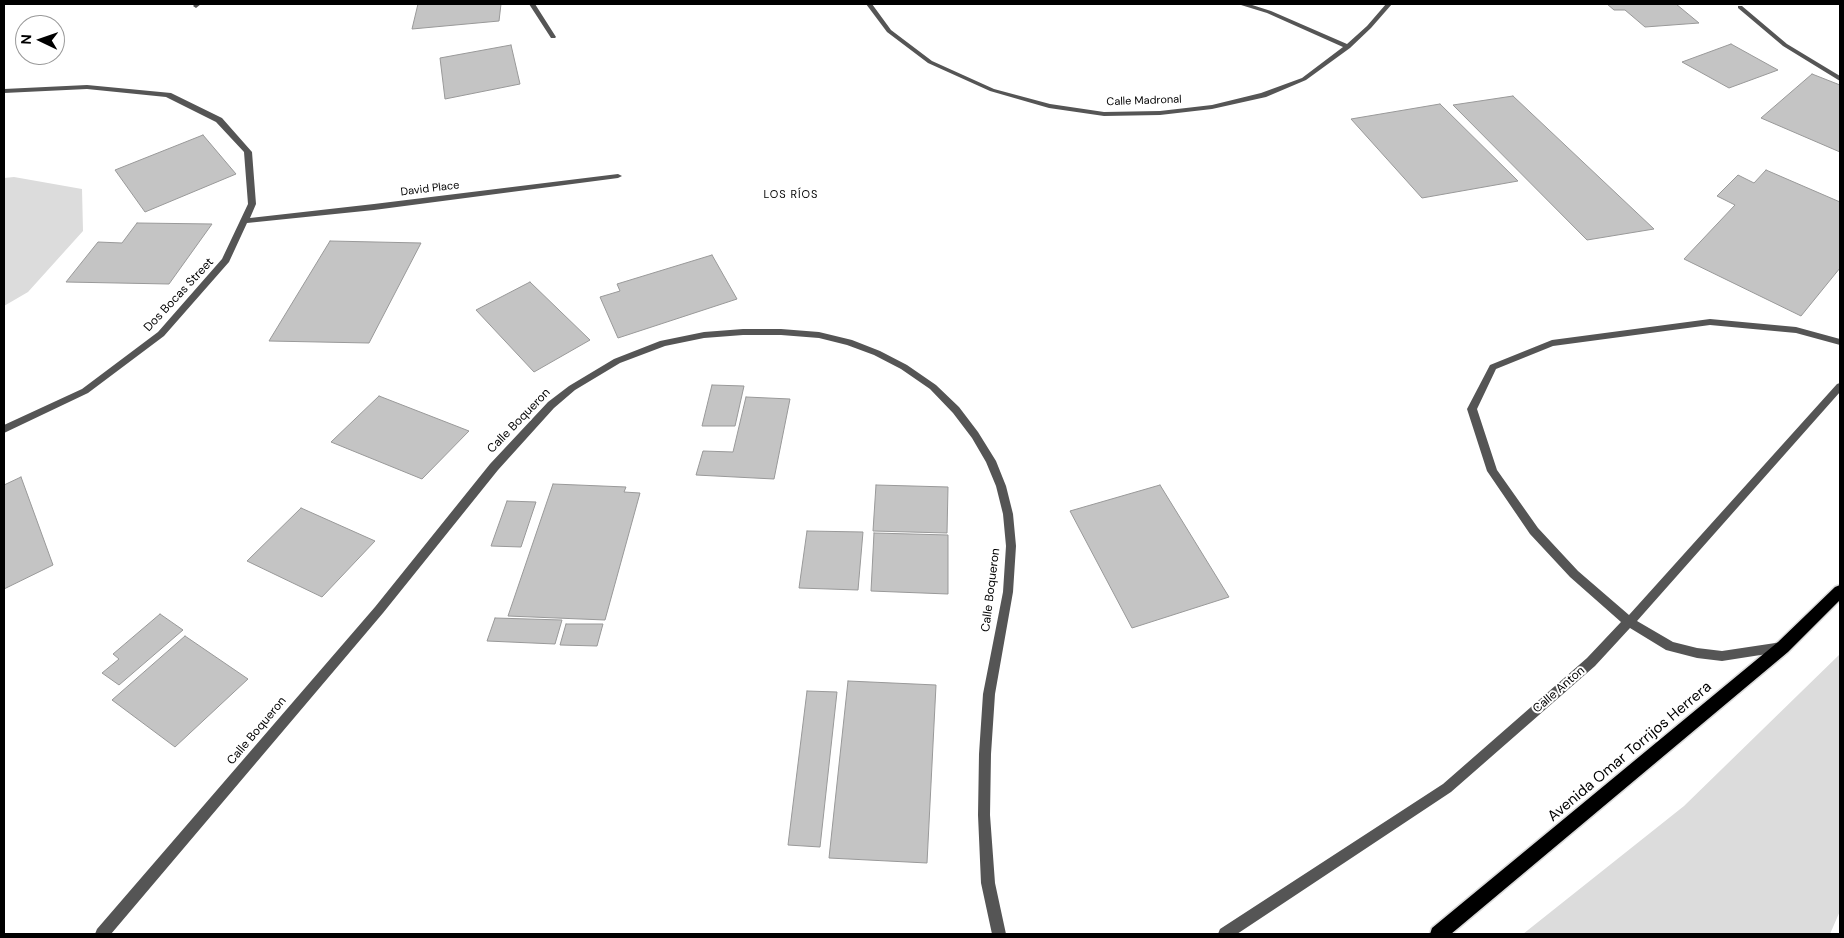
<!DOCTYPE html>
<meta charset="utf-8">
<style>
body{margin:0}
#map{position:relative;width:1844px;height:938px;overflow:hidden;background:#fff;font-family:"DM Sans",sans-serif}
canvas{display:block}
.frame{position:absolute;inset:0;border:5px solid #000;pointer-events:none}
.north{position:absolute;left:15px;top:15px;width:50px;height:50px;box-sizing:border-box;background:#fff;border:1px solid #999;border-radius:50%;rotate:273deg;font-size:14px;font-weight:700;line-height:20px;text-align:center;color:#000}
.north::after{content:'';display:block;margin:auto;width:18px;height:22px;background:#000;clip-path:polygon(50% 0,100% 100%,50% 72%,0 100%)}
</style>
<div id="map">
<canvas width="1844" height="938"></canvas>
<div class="frame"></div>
<div class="north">N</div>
</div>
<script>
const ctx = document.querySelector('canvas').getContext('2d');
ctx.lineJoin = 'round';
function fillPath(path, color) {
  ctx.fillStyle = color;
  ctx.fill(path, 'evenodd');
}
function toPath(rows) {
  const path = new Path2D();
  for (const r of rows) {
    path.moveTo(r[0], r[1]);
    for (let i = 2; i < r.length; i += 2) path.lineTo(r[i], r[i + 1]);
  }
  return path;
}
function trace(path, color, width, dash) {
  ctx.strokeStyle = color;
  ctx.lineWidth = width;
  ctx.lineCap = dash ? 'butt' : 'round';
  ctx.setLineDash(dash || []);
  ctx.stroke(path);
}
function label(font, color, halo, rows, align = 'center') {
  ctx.font = font + ' "DM Sans",sans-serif';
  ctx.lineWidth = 4;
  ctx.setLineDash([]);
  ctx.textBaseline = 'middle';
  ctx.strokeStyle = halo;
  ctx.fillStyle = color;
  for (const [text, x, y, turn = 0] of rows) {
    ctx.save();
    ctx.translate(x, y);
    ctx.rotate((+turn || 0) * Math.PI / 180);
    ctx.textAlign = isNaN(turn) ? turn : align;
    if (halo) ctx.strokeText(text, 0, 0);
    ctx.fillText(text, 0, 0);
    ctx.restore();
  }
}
fillPath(toPath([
 [14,177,82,189,83,231,28,292,4,306,4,178],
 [1840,654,1840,911,1830,934,1523,934,1684,806]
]), '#dcdcdc');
const building = toPath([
 [418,4,501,4,499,21,412,29,418,4],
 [1607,4,1676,4,1699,23,1645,27,1625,10,1614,10,1607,4],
 [1731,44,1778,70,1729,88,1682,62,1731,44],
 [511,45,520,84,445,99,440,58,511,45],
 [1812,74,1840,85,1840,152,1761,118,1812,74],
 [1513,96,1654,229,1587,240,1453,105,1513,96],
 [1440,104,1518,181,1422,198,1351,119,1440,104],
 [203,135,236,174,145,212,115,170,203,135],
 [1766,170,1840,202,1840,268,1801,316,1684,259,1735,205,1717,196,1738,175,1754,183,1766,170],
 [137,223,212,224,169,284,66,282,98,242,122,243,137,223],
 [330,241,421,243,369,343,269,341,330,241],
 [712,255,737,299,618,338,600,297,620,291,617,284,712,255],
 [530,282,590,340,534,372,476,310,530,282],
 [712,385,744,386,735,426,702,426,712,385],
 [379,396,469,431,422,479,331,442,379,396],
 [746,397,790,399,774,479,696,475,703,451,733,452,746,397],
 [21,477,53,565,4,589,4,485,21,477],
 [553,484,626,487,624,492,640,493,605,620,508,616,553,484],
 [876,485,948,487,947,533,873,531,876,485],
 [1160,485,1229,597,1132,628,1070,511,1160,485],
 [507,501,536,502,521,547,491,546,507,501],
 [301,508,375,541,322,597,247,561,301,508],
 [807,531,863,532,858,590,799,588,807,531],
 [874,533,948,535,948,594,871,591,874,533],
 [160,614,183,630,119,685,102,673,119,659,113,654,160,614],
 [495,618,562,620,555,644,487,641,495,618],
 [566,624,603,624,597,646,560,645,566,624],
 [185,636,248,679,175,747,112,700,185,636],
 [848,681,936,685,927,863,829,858,848,681],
 [807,691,837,692,820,847,788,845,807,691]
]);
fillPath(building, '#c4c4c4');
trace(building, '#999', 1);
const primary = toPath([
 [1840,585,1840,600,1788,652,1451,934,1430,934,1432,928,1778,642,1835,587,1840,585]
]);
trace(primary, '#dbdbdb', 3);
fillPath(toPath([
 [195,4,201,4,196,8,193,6,195,4],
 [529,4,535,4,556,37,555,38,551,38,529,4],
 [866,4,872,4,891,30,932,61,994,89,1050,104,1104,112,1160,111,1212,105,1261,93,1302,78,1343,47,1267,13,1241,5,1240,4,1249,4,1271,11,1347,44,1367,26,1386,4,1392,4,1371,28,1350,48,1306,80,1266,97,1212,109,1160,115,1104,116,1049,108,990,91,928,63,887,32,866,4],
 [1738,6,1742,6,1787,44,1840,76,1840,81,1783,46,1738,8,1738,6],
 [87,85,171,93,222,118,252,152,256,204,250,218,374,204,618,174,622,176,618,178,374,210,247,223,229,262,164,336,88,393,4,433,4,425,82,389,158,332,222,259,248,204,244,152,216,122,166,97,87,89,4,93,4,89,87,85],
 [1710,319,1796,327,1840,339,1840,345,1796,333,1710,325,1553,346,1496,369,1477,409,1497,470,1538,528,1578,571,1629,615,1837,384,1840,383,1840,392,1637,621,1673,642,1697,648,1722,651,1782,642,1786,643,1788,647,1786,651,1722,661,1697,658,1666,650,1630,628,1595,666,1451,792,1237,934,1218,934,1220,929,1443,784,1587,658,1621,622,1570,577,1530,534,1487,471,1467,409,1490,365,1552,340,1710,319],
 [743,329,781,329,819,332,852,340,880,351,907,365,936,385,959,407,978,432,996,461,1006,486,1013,514,1016,546,1013,592,995,694,991,754,990,815,995,883,1006,934,992,934,981,883,978,815,979,754,983,694,1003,592,1006,546,1003,514,996,486,986,462,972,438,953,413,930,389,901,369,874,355,847,345,819,338,781,335,743,335,704,338,665,346,620,363,575,390,554,408,498,470,383,613,111,934,95,934,97,929,375,607,490,464,548,402,569,386,614,359,660,341,704,332,743,329]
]), '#555');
fillPath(primary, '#000');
label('11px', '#000', '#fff', [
 ["Calle Madronal",1144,101,-2],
 ["David Place",430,189,-7]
]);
ctx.letterSpacing = '1px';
label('11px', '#000', '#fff', [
 ["LOS RÍOS",791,195]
]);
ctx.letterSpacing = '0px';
label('12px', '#000', '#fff', [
 ["Dos Bocas Street",179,295,-47],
 ["Calle Boqueron",519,421,-46],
 ["Calle Boqueron",991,590,-83],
 ["Calle Anton",1559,690,-41],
 ["Calle Boqueron",257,731,-50]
]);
label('15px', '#000', '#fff', [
 ["Avenida Omar Torrijos Herrera",1630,752,-40]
]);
</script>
